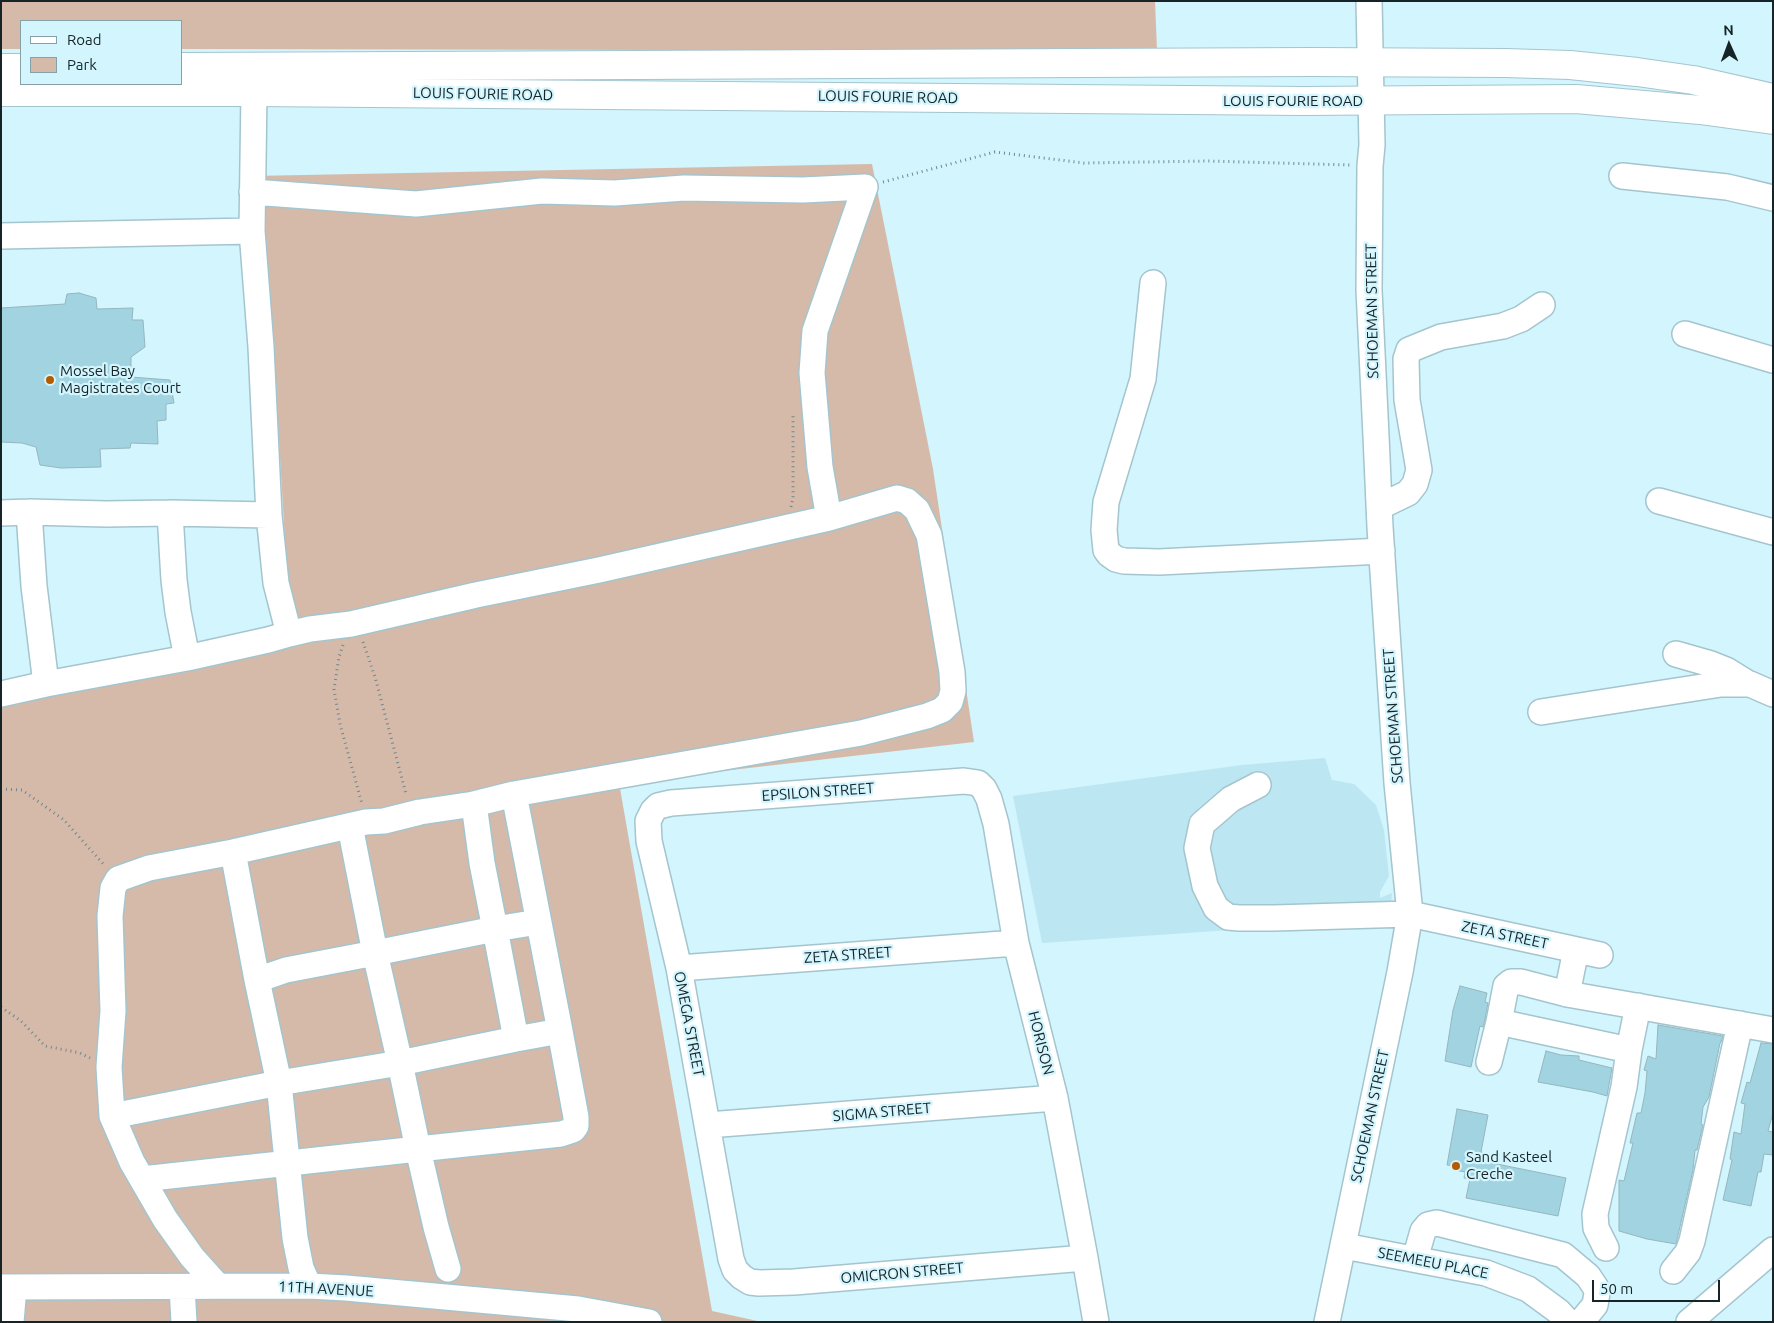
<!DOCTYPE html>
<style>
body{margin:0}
#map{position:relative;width:1774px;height:1323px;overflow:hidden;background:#d2f5fe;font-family:Ubuntu,sans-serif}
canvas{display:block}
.frame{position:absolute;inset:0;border:2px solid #162327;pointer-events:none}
.legend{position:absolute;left:20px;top:20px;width:162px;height:65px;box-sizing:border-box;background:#d2f5fe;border:1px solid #87a1a8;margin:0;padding:6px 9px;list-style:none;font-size:15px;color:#162327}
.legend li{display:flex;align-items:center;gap:10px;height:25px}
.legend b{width:25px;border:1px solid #87a1a8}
.north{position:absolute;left:1704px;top:20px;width:50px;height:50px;-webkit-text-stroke:4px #d2f5fe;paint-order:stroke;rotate:358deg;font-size:14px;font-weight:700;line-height:20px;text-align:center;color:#162327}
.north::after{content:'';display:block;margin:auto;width:18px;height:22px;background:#162327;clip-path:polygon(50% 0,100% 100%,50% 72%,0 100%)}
.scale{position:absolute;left:1592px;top:1280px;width:128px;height:22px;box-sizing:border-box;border:2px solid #162327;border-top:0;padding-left:6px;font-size:15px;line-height:18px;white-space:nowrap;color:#162327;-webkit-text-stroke:4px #d2f5fe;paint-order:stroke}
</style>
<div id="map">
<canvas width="1774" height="1323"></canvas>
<div class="frame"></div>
<ul class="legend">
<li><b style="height:6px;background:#fff"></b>Road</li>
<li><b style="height:14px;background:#d5baa9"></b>Park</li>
</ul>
<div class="north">N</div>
<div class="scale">50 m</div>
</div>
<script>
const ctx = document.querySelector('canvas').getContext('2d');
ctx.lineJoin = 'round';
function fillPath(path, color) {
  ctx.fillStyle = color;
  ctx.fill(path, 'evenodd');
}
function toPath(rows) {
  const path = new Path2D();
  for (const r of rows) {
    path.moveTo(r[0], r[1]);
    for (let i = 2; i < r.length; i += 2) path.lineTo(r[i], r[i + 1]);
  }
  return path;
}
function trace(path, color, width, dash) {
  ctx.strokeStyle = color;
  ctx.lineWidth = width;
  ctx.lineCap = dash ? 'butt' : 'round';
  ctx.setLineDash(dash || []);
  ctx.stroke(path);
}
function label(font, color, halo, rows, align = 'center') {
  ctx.font = font + ' Ubuntu,sans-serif';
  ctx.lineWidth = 4.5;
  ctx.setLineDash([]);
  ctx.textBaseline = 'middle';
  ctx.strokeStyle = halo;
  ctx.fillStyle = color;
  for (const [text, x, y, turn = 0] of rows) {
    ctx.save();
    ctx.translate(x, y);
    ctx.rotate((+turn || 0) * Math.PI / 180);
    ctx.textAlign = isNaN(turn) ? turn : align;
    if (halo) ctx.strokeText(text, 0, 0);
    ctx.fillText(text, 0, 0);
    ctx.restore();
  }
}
fillPath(toPath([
 [1325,758,1332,780,1354,784,1376,805,1384,830,1389,876,1380,892,1380,898,1392,893,1390,919,1042,943,1013,796,1242,765]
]), '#bce7f2');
fillPath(toPath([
 [1,1,1155,1,1157,51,181,49,181,21,21,21,21,49,1,49],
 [872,164,933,469,974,742,619,783,712,1311,762,1322,1,1322,1,702,291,644,275,372,252,176]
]), '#d5baa9');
const building = toPath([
 [79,293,96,298,97,309,133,308,132,320,143,320,145,347,131,357,131,377,170,380,174,403,166,404,166,420,157,421,158,444,131,443,130,448,100,449,101,467,61,468,40,465,36,447,22,443,1,442,1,308,65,304,67,294,79,293],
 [1460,986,1487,993,1485,1002,1488,1003,1485,1019,1483,1027,1480,1026,1471,1067,1445,1061,1453,1010,1460,986],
 [1658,1025,1723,1036,1721,1042,1720,1043,1709,1097,1703,1107,1701,1124,1703,1125,1697,1150,1695,1150,1693,1170,1676,1244,1647,1239,1619,1231,1619,1180,1624,1181,1633,1143,1630,1143,1637,1113,1641,1113,1645,1093,1647,1071,1644,1070,1648,1056,1656,1059,1658,1025],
 [1761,1043,1773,1044,1773,1113,1768,1131,1773,1132,1773,1155,1764,1154,1761,1172,1758,1172,1751,1206,1723,1200,1732,1160,1730,1159,1734,1132,1741,1134,1745,1104,1741,1103,1747,1082,1750,1083,1761,1043],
 [1546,1051,1561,1055,1579,1056,1579,1060,1612,1068,1607,1096,1593,1092,1538,1082,1546,1051],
 [1457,1109,1488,1115,1481,1152,1489,1154,1487,1162,1566,1178,1558,1216,1466,1198,1470,1179,1464,1178,1465,1172,1455,1170,1456,1166,1447,1165,1457,1109]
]);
fillPath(building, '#a2d3e0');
trace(building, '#95b6be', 1);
const minor = toPath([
 [1622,176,1727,187,1773,198],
 [252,192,416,204,542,191,615,193,684,188,803,190,865,187,815,331,812,373,820,467,829,518],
 [252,231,261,347,269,515,276,583,289,634,310,629,351,624,476,595,599,570,829,518,897,498,907,501,917,510,929,535,952,672,953,691,950,702,942,710,927,716,861,733,514,794,474,804],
 [1,236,252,231,254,92,252,72],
 [1153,283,1143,379,1106,502,1104,530,1106,550,1109,554,1116,559,1124,561,1159,562,1382,551],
 [1685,334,1773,360],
 [1659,501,1773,532],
 [1379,507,1408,493,1415,484,1419,470,1407,400,1406,359,1409,350,1441,337,1503,326,1521,319,1542,305],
 [1,513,29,512],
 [170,513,174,580,178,612,187,658,46,684,34,586,29,512,106,514,170,513,269,515],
 [1676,654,1711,664,1726,670,1747,683],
 [187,658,268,640,289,634],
 [1,694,46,684],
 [1541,712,1721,684,1750,684,1773,694],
 [1258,785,1231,799,1202,824,1197,848,1205,886,1216,908,1228,917,1239,918,1274,918,1410,914,1600,955],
 [514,794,560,1031,516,1039,495,929,538,922],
 [233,852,257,980],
 [679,968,1016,943],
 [1567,994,1576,950],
 [1629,1050,1499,1022,1506,986,1511,982,1521,982,1567,994,1773,1030],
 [1489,1062,1499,1022],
 [112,1116,279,1083,400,1063,375,953,286,970,257,980,279,1083,295,1238,301,1268,309,1286],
 [708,1125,1055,1098],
 [142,1179,418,1149,400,1063,516,1039],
 [1344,1246,1486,1273,1528,1289,1558,1311,1568,1322],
 [1606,1248,1596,1228,1595,1214,1624,1087,1629,1050,1638,1006],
 [1085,1258,794,1282,759,1283,750,1282,742,1277,735,1270,731,1259,679,968,649,841,648,821,653,811,658,806,671,803,964,781,978,783,984,789,989,799,996,824,1016,943,1055,1098,1085,1258,1096,1322],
 [1415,1259,1423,1231,1428,1225,1437,1223,1563,1255,1588,1276,1596,1288,1597,1293,1595,1305,1581,1322],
 [448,1269,436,1227,418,1149,561,1134,573,1130,576,1126,576,1117,560,1031],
 [1673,1271,1688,1252,1692,1241,1740,1024],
 [218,1286,192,1257,165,1219,132,1162,112,1116,109,1067,113,1011,110,916,113,888,118,879,149,868,233,852,366,822,384,821,420,812,474,804,482,863,495,929,375,953,350,826],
 [1,1287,309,1286,346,1288,578,1309,649,1322],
 [182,1287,184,1322],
 [11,1322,14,1287],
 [1327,1322,1400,972,1410,914,1397,783,1380,527,1376,436,1369,290,1370,166,1372,145,1369,1],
 [1689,1322,1773,1250]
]);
const major = toPath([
 [181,67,1311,62,1505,63,1570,65,1637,72,1693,80,1773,98],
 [1,68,21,68],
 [1,92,254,92,1304,101,1576,99,1700,110,1773,120]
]);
trace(minor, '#a4c5ce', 28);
trace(major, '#a4c5ce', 30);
trace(toPath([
 [883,182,995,152,1084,163,1208,161,1350,165],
 [791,507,793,498,793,416],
 [363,642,375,677,406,794],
 [343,645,339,657,334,689,340,724,362,804],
 [1,789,22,790,64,820,105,866],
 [1,1007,21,1021,45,1046,80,1053,90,1058]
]), '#70878d', 3, [1, 4]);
trace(minor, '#fff', 25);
trace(major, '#fff', 28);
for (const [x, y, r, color] of [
 [50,380,5,"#b65a00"],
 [1456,1166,5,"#b65a00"]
]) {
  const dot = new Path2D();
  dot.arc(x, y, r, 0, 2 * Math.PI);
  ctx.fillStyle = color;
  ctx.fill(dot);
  trace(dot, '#d2f5fe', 2);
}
label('15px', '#162327', '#d2f5fe', [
 ["LOUIS FOURIE ROAD",483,94,1],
 ["LOUIS FOURIE ROAD",888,97,1],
 ["LOUIS FOURIE ROAD",1293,101],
 ["SCHOEMAN STREET",1372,311,-91],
 ["SCHOEMAN STREET",1393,716,-94],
 ["EPSILON STREET",818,792,-4],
 ["ZETA STREET",1505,935,12],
 ["ZETA STREET",848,955,-4],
 ["OMEGA STREET",689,1024,79],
 ["HORISON",1041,1043,76],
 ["SIGMA STREET",882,1112,-5],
 ["SCHOEMAN STREET",1370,1116,-78],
 ["SEEMEEU PLACE",1433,1263,11],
 ["OMICRON STREET",902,1273,-5],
 ["11TH AVENUE",326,1289,3]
]);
label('15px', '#162327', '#d2f5fe', [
 ["Mossel Bay",60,371],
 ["Magistrates Court",60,388],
 ["Sand Kasteel",1466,1157],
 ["Creche",1466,1174]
], 'left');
</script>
